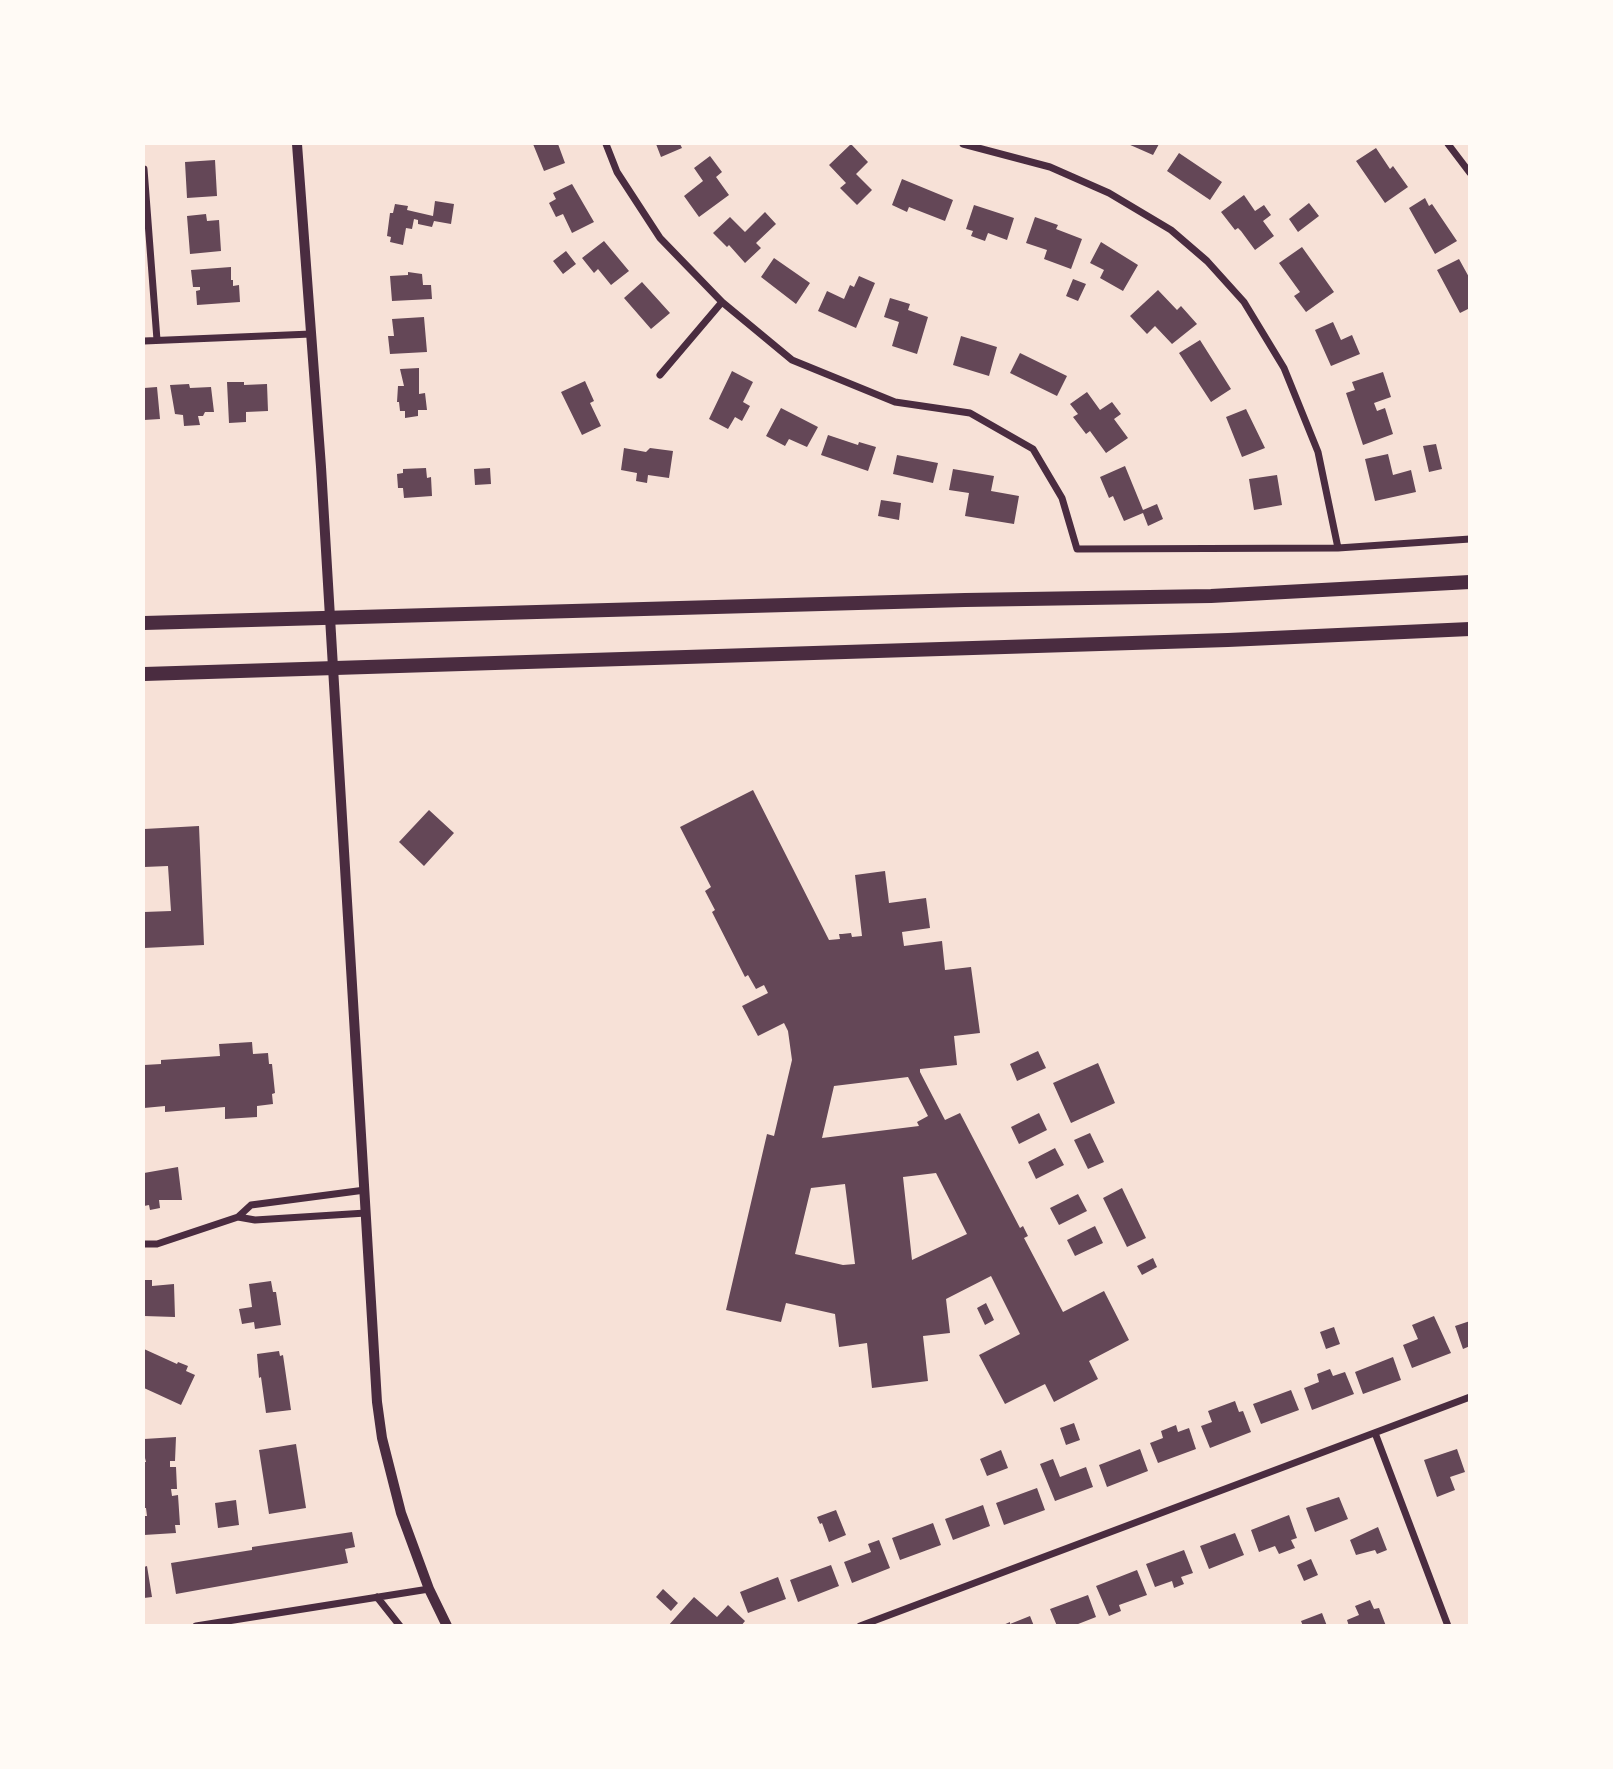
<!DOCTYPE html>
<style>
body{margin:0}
#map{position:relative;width:1613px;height:1769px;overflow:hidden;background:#f7e1d7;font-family:Jost,sans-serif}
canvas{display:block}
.frame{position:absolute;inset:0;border:145px solid #fffaf5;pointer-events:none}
</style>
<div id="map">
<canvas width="1613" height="1769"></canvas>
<div class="frame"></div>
</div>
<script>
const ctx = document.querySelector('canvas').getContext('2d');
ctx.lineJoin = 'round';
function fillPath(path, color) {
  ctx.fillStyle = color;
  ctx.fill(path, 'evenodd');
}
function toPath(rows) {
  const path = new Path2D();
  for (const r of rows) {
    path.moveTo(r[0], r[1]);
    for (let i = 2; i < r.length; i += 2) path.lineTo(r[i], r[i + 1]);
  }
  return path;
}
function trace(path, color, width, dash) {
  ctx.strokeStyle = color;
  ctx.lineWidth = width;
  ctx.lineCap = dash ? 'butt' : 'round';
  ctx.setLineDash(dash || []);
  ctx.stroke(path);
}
fillPath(toPath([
 [533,144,558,144,565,163,544,171],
 [656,144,680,144,682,148,661,157],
 [851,144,868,162,856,174,872,190,857,205,840,188,846,183,829,165],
 [1128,144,1159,144,1153,155],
 [1376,148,1390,169,1393,166,1408,187,1385,203,1356,161],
 [1179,153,1222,182,1210,200,1167,171],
 [710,156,722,172,716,177,729,195,699,217,684,196,703,181,694,168],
 [215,160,217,196,187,198,185,162],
 [902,179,953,200,945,221,909,207,907,212,892,205],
 [572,184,594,222,572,233,563,214,556,217,549,203,556,199,553,193],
 [1244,195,1255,211,1264,205,1271,215,1263,221,1274,236,1255,250,1241,231,1238,228,1235,230,1221,212],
 [1425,198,1429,206,1432,204,1457,241,1435,254,1409,208],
 [435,201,454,204,451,224,434,221,432,227,418,224,418,220,414,219,412,229,406,228,403,245,390,242,391,237,387,236,390,213,393,213,395,204,408,206,407,210,433,216],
 [1309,203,1319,216,1298,232,1289,219],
 [974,205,1014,218,1007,240,988,233,985,241,971,236,973,231,966,229],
 [765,212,776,224,756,243,761,248,745,263,729,245,727,247,713,233,730,217,745,232],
 [206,214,207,221,219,220,221,251,190,254,187,216],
 [1035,217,1058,225,1056,229,1082,239,1071,269,1044,259,1047,250,1026,243],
 [604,241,629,271,611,285,598,269,594,273,582,258],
 [1101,242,1138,265,1123,291,1100,278,1104,270,1090,263],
 [1302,247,1334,292,1306,312,1294,296,1300,292,1279,263],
 [566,251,576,264,563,274,553,261],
 [774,258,810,283,796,304,761,277],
 [1459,259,1470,279,1470,308,1460,313,1437,270],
 [231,267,231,280,233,280,233,286,239,285,240,302,197,305,196,291,200,290,200,287,193,287,191,270],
 [408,272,422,274,423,285,431,285,432,299,392,301,390,276,408,275],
 [859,276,875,283,856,328,818,311,827,291,844,299,850,285,854,287],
 [1073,279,1086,284,1078,301,1066,296],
 [642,282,670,313,651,329,624,298],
 [1158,290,1177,310,1181,306,1197,324,1172,344,1155,326,1147,334,1130,316],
 [890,298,910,304,908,310,928,317,917,354,892,346,899,322,884,317],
 [424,317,427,352,390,354,388,336,394,336,392,319],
 [1333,322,1341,340,1352,335,1360,354,1331,366,1315,330],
 [961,336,997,347,989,376,953,365],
 [1200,340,1231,389,1211,402,1179,353],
 [1020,353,1067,376,1057,396,1010,373],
 [419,368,419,394,425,393,427,410,418,410,418,416,405,418,405,411,400,411,399,402,397,402,398,386,404,386,400,369],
 [732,371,753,382,743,402,750,406,742,421,735,417,728,429,709,419],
 [1383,372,1391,397,1374,403,1377,411,1385,408,1393,434,1363,445,1346,393,1355,390,1352,382],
 [585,381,594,401,590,403,601,426,582,435,561,392],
 [227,382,244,382,244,385,267,384,268,411,246,412,246,422,229,423],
 [189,384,190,388,211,387,214,412,205,412,203,416,198,416,200,425,184,426,183,415,175,414,170,385],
 [157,387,160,419,144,420,144,388],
 [1087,392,1100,410,1112,402,1121,414,1114,419,1128,438,1106,453,1090,431,1086,434,1073,417,1078,414,1070,404],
 [781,408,818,427,807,447,789,439,785,446,766,436],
 [1246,409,1265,448,1242,457,1226,417],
 [828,435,858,445,859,442,876,447,868,471,821,455],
 [1436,444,1442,469,1429,472,1423,446],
 [624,448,646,452,650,448,673,451,669,478,648,475,647,483,636,481,637,473,621,470],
 [1388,454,1393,475,1411,470,1416,492,1375,501,1365,459],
 [897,455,938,463,933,483,893,474],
 [1125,466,1143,510,1157,504,1163,519,1148,526,1143,513,1124,521,1113,496,1109,498,1100,477],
 [426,468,427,478,431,477,432,496,404,498,403,488,398,488,397,474,403,473,403,469],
 [490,468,491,484,475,485,474,469],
 [953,469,994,476,991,491,1019,496,1014,524,965,516,969,493,949,490],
 [1277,475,1282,505,1254,510,1249,479],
 [881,500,901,503,899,520,878,516],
 [753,790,829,940,840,939,839,934,842,934,851,933,852,937,862,936,855,875,885,871,889,903,926,898,930,928,902,932,904,946,942,941,945,970,971,967,980,1033,954,1036,957,1065,920,1069,920,1072,945,1120,960,1113,1020,1228,1023,1226,1028,1236,1024,1238,1063,1312,1104,1291,1129,1340,1089,1361,1098,1379,1054,1402,1045,1384,1005,1404,979,1355,1020,1334,991,1276,946,1299,950,1333,923,1336,928,1381,872,1388,867,1343,839,1347,835,1314,786,1303,781,1322,726,1310,767,1134,774,1136,792,1060,788,1031,784,1023,758,1036,742,1006,768,993,764,985,756,989,748,975,745,977,712,912,715,910,705,891,711,887,680,827],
 [908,1077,928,1116,917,1122,919,1126,822,1138,834,1086],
 [936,1173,967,1234,912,1260,903,1177],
 [845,1184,855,1264,843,1265,795,1254,811,1188],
 [429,810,454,833,424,866,399,842],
 [199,826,204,945,144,948,144,912,171,911,168,866,144,867,144,829],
 [252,1042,253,1054,268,1053,269,1064,272,1064,275,1093,272,1094,273,1104,257,1106,257,1117,225,1119,225,1107,165,1112,165,1106,144,1108,144,1065,161,1064,161,1060,220,1056,219,1044],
 [1038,1051,1046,1068,1017,1081,1010,1064],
 [1098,1063,1115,1103,1071,1123,1053,1083],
 [1039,1113,1047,1130,1019,1144,1011,1127],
 [1090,1133,1104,1162,1088,1169,1074,1140],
 [1055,1148,1064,1165,1036,1179,1028,1162],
 [178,1167,182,1200,159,1200,160,1208,150,1210,149,1205,144,1206,144,1173],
 [1122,1188,1146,1238,1127,1247,1103,1198],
 [1078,1194,1087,1211,1059,1225,1050,1208],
 [1095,1226,1103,1243,1075,1256,1067,1240],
 [1153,1258,1157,1267,1142,1275,1137,1266],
 [144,1280,152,1280,152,1286,174,1284,175,1317,144,1316],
 [271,1281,273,1292,276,1292,281,1325,255,1329,254,1322,242,1324,239,1309,252,1307,249,1284],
 [986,1303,994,1320,985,1325,977,1308],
 [1434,1316,1451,1353,1412,1368,1403,1345,1418,1339,1412,1325],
 [1470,1321,1470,1346,1463,1349,1455,1326],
 [1334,1327,1340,1344,1326,1349,1320,1332],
 [144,1349,177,1364,178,1362,188,1366,186,1371,195,1375,181,1405,144,1388],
 [279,1351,280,1356,283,1355,291,1410,266,1413,261,1377,259,1378,257,1354],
 [1393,1357,1401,1380,1363,1394,1355,1372],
 [1330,1369,1333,1376,1345,1372,1354,1394,1312,1410,1304,1388,1319,1382,1317,1374],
 [1291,1390,1299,1410,1261,1424,1253,1404],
 [1235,1401,1239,1412,1243,1411,1251,1432,1210,1448,1201,1426,1212,1422,1208,1411],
 [1074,1423,1080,1440,1066,1445,1060,1428],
 [1176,1425,1178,1432,1189,1428,1196,1449,1158,1463,1150,1443,1163,1438,1161,1431],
 [176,1437,175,1461,170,1461,170,1467,176,1467,177,1489,171,1489,172,1496,178,1495,180,1525,175,1525,176,1533,144,1535,144,1516,147,1516,146,1508,144,1508,144,1462,146,1462,145,1458,144,1458,144,1439],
 [296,1444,306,1508,269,1514,259,1450],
 [1140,1449,1148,1471,1107,1487,1099,1465],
 [1457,1449,1465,1472,1450,1477,1455,1490,1437,1497,1424,1460],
 [1001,1450,1008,1468,987,1476,980,1459],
 [1053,1459,1060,1477,1086,1467,1093,1487,1055,1501,1040,1464],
 [1037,1488,1045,1510,1004,1525,996,1503],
 [1339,1497,1348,1519,1315,1532,1306,1508],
 [236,1500,239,1525,218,1528,215,1503],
 [983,1505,990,1526,953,1540,945,1519],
 [836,1510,846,1535,829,1542,822,1523,820,1524,817,1517],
 [1289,1515,1297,1538,1291,1540,1295,1548,1279,1554,1275,1546,1259,1552,1251,1530],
 [933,1523,941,1545,900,1560,892,1538],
 [1378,1527,1387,1550,1377,1554,1375,1550,1356,1555,1350,1540],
 [352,1532,355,1547,345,1549,348,1563,176,1594,171,1563,252,1550,252,1547],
 [1235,1533,1244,1555,1209,1569,1200,1546],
 [879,1540,890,1568,852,1583,844,1562,871,1552,868,1544],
 [1184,1550,1193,1573,1181,1577,1184,1584,1174,1588,1172,1581,1155,1587,1146,1564],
 [1311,1559,1318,1575,1304,1581,1297,1565],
 [831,1565,839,1586,798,1602,790,1580],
 [147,1566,152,1597,144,1598,144,1567],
 [1137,1570,1147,1595,1119,1605,1121,1611,1109,1616,1096,1586],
 [778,1577,786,1599,748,1613,740,1592],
 [663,1589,678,1603,671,1611,656,1597],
 [1088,1595,1096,1617,1073,1626,1057,1626,1050,1609],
 [694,1597,717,1617,728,1605,745,1621,741,1626,668,1626],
 [1370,1600,1374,1609,1379,1608,1386,1626,1349,1626,1347,1620,1359,1615,1355,1606],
 [1322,1613,1327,1626,1303,1626,1301,1621],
 [1030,1616,1034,1626,1001,1626,1010,1622,1010,1624]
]), '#644757');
trace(toPath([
 [606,144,617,172,660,238,722,302,792,360,895,402,970,413,1033,449,1062,498,1077,549,1338,548,1470,539],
 [963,144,1050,167,1109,193,1171,230,1207,261,1244,302,1284,368,1318,452,1338,548],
 [1448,144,1470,173],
 [144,169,157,340],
 [144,341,311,334],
 [660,375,722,302],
 [365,1190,251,1205,238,1217,255,1220,366,1213],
 [144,1244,157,1244,238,1217],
 [1375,1433,1448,1626],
 [377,1597,400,1626],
 [196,1626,429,1589],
 [860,1626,1470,1397]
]), '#4a2c40', 7);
trace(toPath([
 [297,144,321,467,377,1402,382,1438,401,1513,429,1589,447,1626]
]), '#4a2c40', 10);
trace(toPath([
 [144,623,965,600,1211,596,1470,582],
 [144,674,1228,640,1470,629]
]), '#4a2c40', 14);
</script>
